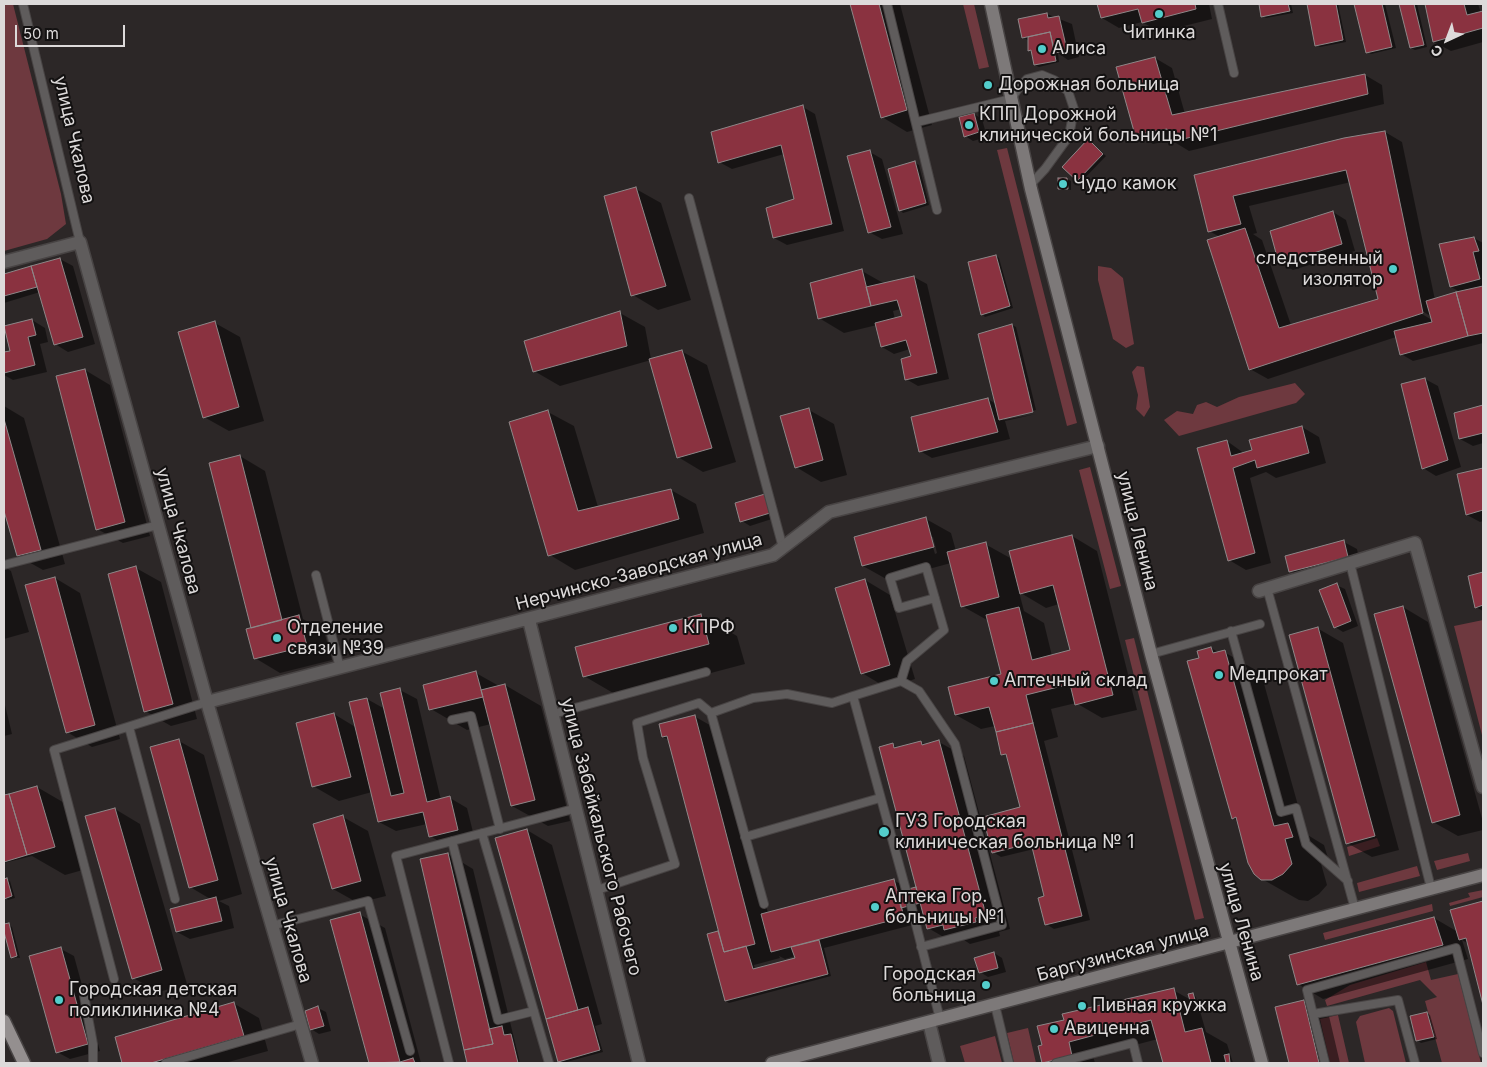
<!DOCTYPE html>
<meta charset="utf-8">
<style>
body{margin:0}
#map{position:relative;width:1487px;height:1067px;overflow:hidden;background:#2c2727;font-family:Inter,sans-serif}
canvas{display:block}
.frame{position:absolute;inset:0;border:5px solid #dddada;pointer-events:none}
.north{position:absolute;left:1422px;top:15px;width:50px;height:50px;-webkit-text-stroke:4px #131111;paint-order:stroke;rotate:223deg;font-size:14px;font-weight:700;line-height:20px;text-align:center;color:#dddada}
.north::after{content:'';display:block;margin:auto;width:18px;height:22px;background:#dddada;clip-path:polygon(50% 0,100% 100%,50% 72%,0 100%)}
.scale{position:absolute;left:15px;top:25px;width:110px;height:22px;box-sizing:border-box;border:2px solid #dddada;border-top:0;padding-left:6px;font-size:15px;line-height:18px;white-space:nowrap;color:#dddada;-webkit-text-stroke:4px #131111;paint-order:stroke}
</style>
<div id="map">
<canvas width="1487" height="1067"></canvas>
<div class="frame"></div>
<div class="north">С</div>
<div class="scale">50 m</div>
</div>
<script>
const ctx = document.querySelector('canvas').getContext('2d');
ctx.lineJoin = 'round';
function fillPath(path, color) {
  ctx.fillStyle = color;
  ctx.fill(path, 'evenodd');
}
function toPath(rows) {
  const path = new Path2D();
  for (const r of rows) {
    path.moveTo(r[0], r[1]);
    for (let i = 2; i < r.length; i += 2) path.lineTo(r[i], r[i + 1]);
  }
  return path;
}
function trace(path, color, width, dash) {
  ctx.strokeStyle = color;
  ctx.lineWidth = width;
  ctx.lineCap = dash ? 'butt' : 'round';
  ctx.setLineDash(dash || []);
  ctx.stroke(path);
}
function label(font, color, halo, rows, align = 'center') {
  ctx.font = font + ' Inter,sans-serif';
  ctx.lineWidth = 4;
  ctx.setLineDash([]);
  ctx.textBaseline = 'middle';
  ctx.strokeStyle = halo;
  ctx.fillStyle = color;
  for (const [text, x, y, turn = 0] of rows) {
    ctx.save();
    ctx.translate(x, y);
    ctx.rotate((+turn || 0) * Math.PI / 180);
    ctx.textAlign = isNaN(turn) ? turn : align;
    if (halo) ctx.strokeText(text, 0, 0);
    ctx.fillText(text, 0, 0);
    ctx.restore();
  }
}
fillPath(toPath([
 [4,4,13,4,61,194,66,224,47,239,4,251],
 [963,4,974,4,989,67,979,69],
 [1007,148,1077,423,1067,426,997,150],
 [1098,266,1111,268,1123,278,1134,344,1126,348,1113,339,1098,280],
 [1137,366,1144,367,1150,407,1144,417,1136,409,1138,395,1132,372],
 [1295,383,1305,394,1296,403,1179,436,1164,420,1177,411,1193,414,1197,405,1206,402,1217,407,1239,397],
 [1090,467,1121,586,1110,589,1079,470],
 [1483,620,1483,739,1454,626],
 [1134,638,1204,918,1195,920,1125,640],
 [1377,838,1380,846,1349,856,1347,847],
 [1468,853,1470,861,1437,870,1434,861],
 [1417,866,1420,876,1359,892,1357,883],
 [1483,890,1483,897,1450,906,1449,903,1470,897,1468,893],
 [1432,904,1433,911,1325,940,1323,933],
 [1426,962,1431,980,1458,974,1481,1063,1442,1063,1425,1001,1437,997,1420,980,1327,1006,1325,1000,1350,985],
 [1389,1008,1393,1011,1406,1063,1365,1063,1356,1022,1360,1016],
 [1338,1015,1349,1063,1330,1063,1320,1019],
 [1028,1028,1036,1063,1014,1063,1007,1033],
 [995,1036,1002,1063,965,1063,960,1046]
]), '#6e393f');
fillPath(toPath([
 [851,4,900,4,932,125,907,132,882,117],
 [1099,4,1209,4,1212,19,1160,32,1142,22,1119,28,1102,18],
 [1260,4,1291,4,1293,13,1266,18,1262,16],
 [1308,4,1338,4,1346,42,1320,47,1316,45],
 [1356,4,1385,4,1396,48,1371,54,1367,52],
 [1401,4,1417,4,1427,47,1415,50,1411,48],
 [1426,4,1478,4,1481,13,1483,12,1483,42,1451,51,1434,42],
 [1047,14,1072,24,1079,57,1068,60,1058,53,1059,62,1039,67,1035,65,1033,52,1030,50,1029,41,1023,37],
 [1155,58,1172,68,1185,114,1365,75,1382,85,1384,104,1189,151,1171,140,1153,144,1136,134],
 [803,107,815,114,844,231,787,245,774,238,796,200,784,154,732,169,719,162],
 [974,114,982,119,987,137,973,141,965,136],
 [1385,132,1402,142,1435,300,1462,293,1451,287,1474,238,1483,243,1483,343,1413,361,1401,354,1396,337,1268,379,1250,369,1220,237,1209,231,1195,176],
 [1351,182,1380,300,1291,325,1262,240,1253,234,1257,233,1249,206],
 [1419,309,1432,317,1432,320,1417,311],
 [1089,141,1106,156,1081,182,1078,180],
 [870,152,882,159,903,234,882,239,869,232],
 [915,163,919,165,929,205,903,213,900,210],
 [1067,179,1071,181,1071,190,1059,188],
 [636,189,661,203,691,300,658,310,633,295],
 [1333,212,1346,220,1355,251,1293,270,1280,263],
 [996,256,999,258,1013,308,985,317,982,314],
 [60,259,73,266,95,344,68,352,55,344,40,292,4,303,4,275],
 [862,271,885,284,914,277,927,284,949,379,918,386,906,379,912,356,910,349,894,354,882,347,877,325,844,333,819,318],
 [901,309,903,317,895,319,893,311],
 [620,313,645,327,651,359,681,351,707,365,736,462,703,472,678,457,651,360,560,386,534,371],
 [32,320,45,328,48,342,40,344,47,372,13,380,4,375,4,354,12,352],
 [215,323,240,337,264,421,229,431,204,417],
 [1012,325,1016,327,1036,410,1004,418,1004,420,1036,414,1005,421,1010,439,932,458,920,451,988,399,996,404],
 [85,370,110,385,150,536,123,543,97,529],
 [1425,379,1438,386,1461,467,1436,476,1423,468],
 [4,406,24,418,65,564,43,570,18,556,4,506],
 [1483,406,1483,443,1473,446,1460,439,1455,414],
 [809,410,834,424,847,475,821,482,796,467],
 [548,412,574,426,598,507,671,490,696,504,704,533,575,570,550,555],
 [1302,427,1319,437,1326,463,1276,478,1266,472,1250,478,1271,563,1246,570,1229,560,1227,441,1245,454],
 [240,456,265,471,303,619,324,631,332,660,280,673,255,658],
 [1483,470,1483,521,1480,522,1467,515,1458,475],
 [765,496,778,517,750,526,742,521],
 [926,519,951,533,956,551,985,544,1012,559,1072,536,1097,551,1137,710,1102,718,1076,703,1051,709,1058,737,1044,741,1090,920,1054,929,1046,924,1046,897,1034,849,1001,857,993,852,1021,808,1009,757,1003,754,995,726,981,729,956,715,1003,675,987,620,962,606,951,563,888,580,863,566],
 [930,537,933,537,937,553,935,554],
 [1019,592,1046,608,1059,604,1071,651,1052,656,1044,623,1024,611],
 [1344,542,1357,549,1360,563,1303,578,1290,571],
 [4,567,11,571,29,632,4,639],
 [136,568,161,582,197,719,171,726,145,711],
 [1483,573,1483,611,1476,607,1469,577],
 [55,578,80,593,120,739,92,747,67,732],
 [865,580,890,595,915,679,887,688,862,673],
 [1336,585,1345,589,1358,626,1343,632,1335,627],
 [1403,607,1428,622,1483,822,1483,830,1458,836,1433,822],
 [701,615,737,636,745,664,620,697,584,676],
 [1317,628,1343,643,1399,850,1372,857,1347,843],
 [1211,648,1220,653,1224,652,1261,673,1306,834,1324,845,1328,858,1320,860,1327,885,1319,894,1308,901,1299,900,1262,879,1238,821,1233,818,1201,659],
 [476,673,499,686,505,685,541,706,570,821,548,826,512,806,491,724,467,730,431,709],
 [400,690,417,699,441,800,450,798,467,808,475,840,447,846,430,836,427,824,396,831,379,822,372,792,339,801,313,786,334,714,357,728,367,699,385,709],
 [4,701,12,734,4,736],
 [694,716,720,731,768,913,893,880,906,887,907,891,918,890,893,745,898,748,921,742,926,745,939,742,964,756,1010,929,999,932,1000,936,970,944,964,940,954,943,928,928,925,915,920,917,913,913,916,924,824,948,831,976,729,1003,726,1001,718,933,720,934,669,740,663,737],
 [779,956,785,959,795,956,796,959,755,970,754,965,780,958],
 [179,741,204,755,242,894,219,901,229,906,234,928,190,939,177,932,212,900,190,887],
 [37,787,73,808,90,868,65,875,32,856,4,863,4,797],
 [115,809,140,824,187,984,159,992,133,978],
 [343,817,368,831,386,896,358,903,333,889],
 [527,830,552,845,602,1024,595,1026,603,1052,563,1063,559,1061],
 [448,854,473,869,520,1063,469,1063,421,860],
 [6,879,10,881,15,898,8,900,4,896,4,880],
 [1483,902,1483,1000,1469,944,1462,940,1468,959,1323,999,1298,984,1434,918,1458,932,1452,911],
 [359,914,385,928,421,1063,370,1063,332,921],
 [8,924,12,927,20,958,12,957,4,927],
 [61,949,74,956,100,1051,70,1059,57,1052],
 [994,953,1002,958,1006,972,988,977,980,972],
 [1173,990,1191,1000,1193,994,1196,997,1206,1032,1227,1044,1233,1063,1164,1063,1158,1039,1093,1056,1095,1063,1043,1062,1039,1047],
 [1303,1002,1329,1016,1340,1063,1290,1063,1276,1008],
 [233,1003,259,1018,268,1051,225,1063,124,1063,116,1038],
 [318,1008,326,1012,331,1031,319,1034,311,1029],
 [1427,1013,1430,1015,1437,1039,1421,1043,1417,1040]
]), '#0007');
const building = toPath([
 [850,4,879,4,907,110,881,118,850,4],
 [1097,4,1195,4,1196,9,1142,23,1138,9,1101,18,1097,4],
 [1259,4,1288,4,1290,11,1261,17,1259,4],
 [1307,4,1336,4,1343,40,1315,46,1307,4],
 [1354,4,1382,4,1392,47,1366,53,1354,4],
 [1399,4,1414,4,1424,45,1410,48,1399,4],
 [1425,4,1464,4,1467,15,1483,11,1483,28,1433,42,1425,4],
 [1047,13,1048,18,1059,16,1067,50,1055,53,1050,32,1022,38,1018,19,1047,13],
 [1050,32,1056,61,1034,65,1031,50,1028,51,1028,37,1050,32],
 [1155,57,1172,115,1365,74,1368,94,1171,142,1167,129,1135,135,1116,67,1155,57],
 [803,105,832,224,773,238,766,208,794,199,781,145,718,163,711,132,803,105],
 [974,113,979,132,964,137,959,117,974,113],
 [1385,131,1423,313,1249,370,1207,240,1245,228,1279,328,1378,299,1346,170,1233,196,1241,224,1208,232,1194,175,1344,138,1385,131],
 [1088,139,1103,154,1077,181,1062,167,1088,139],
 [870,150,891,227,868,233,847,156,870,150],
 [915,161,926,203,899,211,888,169,915,161],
 [1058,178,1067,178,1068,189,1058,189,1058,178],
 [636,187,666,286,631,296,604,196,636,187],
 [1333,211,1342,244,1279,264,1270,231,1333,211],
 [1474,237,1479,251,1473,252,1480,279,1450,287,1439,244,1474,237],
 [996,255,1010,306,981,315,968,262,996,255],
 [60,258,83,337,54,345,31,266,60,258],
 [31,266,37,287,4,296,4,274,31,266],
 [862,269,871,306,818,319,810,283,862,269],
 [914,276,937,373,905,380,901,359,911,356,906,340,881,347,875,323,902,316,897,300,871,306,866,287,914,276],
 [1483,286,1483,333,1468,336,1456,292,1483,286],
 [1456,292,1468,336,1400,355,1394,331,1432,322,1426,301,1456,292],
 [620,311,627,346,533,372,524,341,620,311],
 [32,319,36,335,28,337,35,365,4,373,4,352,10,351,4,326,32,319],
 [215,321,239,407,203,418,178,332,215,321],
 [1012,324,1033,412,999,420,978,334,1012,324],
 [682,350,712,448,677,458,649,359,682,350],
 [85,369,125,522,96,530,56,376,85,369],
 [1425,378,1448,460,1422,469,1401,384,1425,378],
 [988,398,998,432,919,452,911,417,988,398],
 [1483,405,1483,433,1459,439,1454,413,1483,405],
 [809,408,823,460,795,468,780,416,809,408],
 [548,410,578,511,671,489,679,519,548,556,509,422,548,410],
 [4,419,41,550,17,556,4,511,4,419],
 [1302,426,1309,453,1257,468,1255,460,1233,468,1255,553,1228,561,1197,448,1227,440,1231,456,1252,450,1249,440,1302,426],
 [240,455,282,620,251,628,209,463,240,455],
 [1483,468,1483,510,1466,515,1457,474,1483,468],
 [765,494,770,513,740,522,735,503,765,494],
 [926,517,934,547,862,566,854,537,926,517],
 [1072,535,1113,695,1075,705,1070,684,1026,695,1033,723,996,732,989,707,955,715,948,687,1001,674,986,615,1019,607,1032,660,1070,650,1053,585,1020,594,1009,551,1072,535],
 [1344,540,1348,557,1289,572,1285,556,1344,540],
 [986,542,999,597,961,607,947,552,986,542],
 [136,566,173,704,144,712,108,574,136,566],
 [1483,572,1483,605,1475,608,1468,576,1483,572],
 [55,577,95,725,66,733,25,585,55,577],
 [865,579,890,665,861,674,835,588,865,579],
 [1337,583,1351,621,1334,628,1319,590,1337,583],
 [1403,606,1460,815,1432,823,1374,614,1403,606],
 [701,614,709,644,583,677,575,647,701,614],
 [299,615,307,646,254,659,246,629,299,615],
 [1318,627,1375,836,1346,844,1289,635,1318,627],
 [1211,647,1213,653,1225,650,1274,826,1288,823,1293,837,1285,839,1292,864,1283,874,1272,880,1261,880,1254,874,1248,863,1236,817,1232,819,1187,661,1199,658,1197,651,1211,647],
 [476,671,483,697,429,710,423,685,476,671],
 [505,684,535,800,511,806,481,690,505,684],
 [400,688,427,802,450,796,458,830,429,837,423,812,378,822,349,702,367,698,391,796,404,793,380,693,400,688],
 [334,713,351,777,312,787,296,723,334,713],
 [695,715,755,944,724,952,667,736,662,737,659,724,695,715],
 [1033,723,1082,916,1045,925,1038,898,1044,896,1031,843,992,853,983,817,1020,807,1006,754,1001,755,996,732,1033,723],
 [179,739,218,880,189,888,150,747,179,739],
 [939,740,986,915,975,918,976,922,944,930,943,925,927,929,879,747,893,743,894,748,921,741,922,745,939,740],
 [37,786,55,847,27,855,9,794,37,786],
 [9,794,27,855,4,862,4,795,9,794],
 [115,808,162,970,132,979,85,816,115,808],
 [343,815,361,881,332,889,313,824,343,815],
 [527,829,578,1010,546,1019,495,838,527,829],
 [448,853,493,1044,464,1050,420,859,448,853],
 [7,878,12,896,4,899,4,879,7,878],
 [894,879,904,917,771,952,761,914,894,879],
 [916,887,920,903,901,908,897,892,916,887],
 [216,897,222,921,176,932,170,909,216,897],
 [1483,901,1483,1005,1466,938,1459,940,1450,910,1483,901],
 [360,912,400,1062,369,1063,330,920,360,912],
 [1434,917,1443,945,1297,985,1289,955,1434,917],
 [9,923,17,956,11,958,4,932,4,924,9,923],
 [718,931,724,952,746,946,753,969,795,958,791,947,819,940,828,974,725,1001,707,934,718,931],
 [61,947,88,1044,56,1053,29,956,61,947],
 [994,952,998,968,979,973,974,958,994,952],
 [1174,988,1185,1032,1202,1028,1211,1063,1163,1063,1151,1020,1069,1042,1072,1056,1042,1063,1038,1046,1042,1045,1037,1026,1064,1020,1062,1014,1174,988],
 [1193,993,1196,1003,1191,1004,1188,994,1193,993],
 [1304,1000,1319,1063,1289,1063,1275,1007,1304,1000],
 [234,1002,244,1036,151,1063,122,1063,115,1037,234,1002],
 [318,1006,324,1026,310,1030,305,1011,318,1006],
 [588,1007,600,1050,558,1062,546,1019,588,1007],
 [1427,1012,1434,1037,1416,1041,1410,1016,1427,1012],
 [502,1026,504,1035,511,1034,518,1063,467,1063,464,1050,493,1044,489,1029,502,1026],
 [1229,1054,1230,1063,1226,1063,1224,1055,1229,1054],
 [413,1058,415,1063,393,1063,400,1062,413,1058]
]);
fillPath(building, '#8a3240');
trace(building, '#8e8788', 1);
const service = toPath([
 [23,4,80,242],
 [887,4,937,210],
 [1218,4,1234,73],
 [917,122,1011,99,1018,89,1027,79,1042,75,1054,80,1068,91,1074,109,1069,136,1045,169,1030,185],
 [689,198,783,548],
 [1350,563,1431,888],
 [4,565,158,525],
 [316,575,340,668],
 [1267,588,1355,909],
 [1231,631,1281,812,1296,808,1306,844,1348,881],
 [1151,654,1260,624],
 [901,681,907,661,944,630,926,567,890,578,899,608,935,598],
 [853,696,901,681,919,691,955,744,1002,925,921,947],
 [553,714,706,672],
 [452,720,471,716,500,829],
 [129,727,175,899],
 [482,833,549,1063],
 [745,837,880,798],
 [452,841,498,1020,534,1011],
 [597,890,675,864,643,758,637,723,699,703,711,713],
 [764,904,711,713,753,698,787,694,832,703,853,696,906,890],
 [911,905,940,1019],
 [271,926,368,901,410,1051],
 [114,979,54,750,207,702],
 [83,990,93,1044,93,1063],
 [995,1005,1009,1063],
 [1313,1014,1398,1000,1415,1063],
 [166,1063,301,1024],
 [449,1063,396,856,577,808],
 [1056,1063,1133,1043,1138,1063],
 [1325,1063,1307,990,1456,948,1483,1053]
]);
const minor = toPath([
 [4,262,80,242,207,702,312,1063],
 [1259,591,1415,543,1483,787],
 [529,620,639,1063],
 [207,702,773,555,829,512,1098,446],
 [929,1022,939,1063]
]);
const secondary = toPath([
 [991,4,1031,189,1151,654,1262,1063],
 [772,1063,1483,875]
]);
const primary = toPath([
 [4,1021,24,1063]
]);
trace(service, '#484444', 10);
trace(minor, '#484444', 15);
trace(secondary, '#484444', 15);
trace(primary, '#484444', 15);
trace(service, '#5f5c5c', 8);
trace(minor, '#5f5c5c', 12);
trace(secondary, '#7d7979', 12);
trace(primary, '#948f8f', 12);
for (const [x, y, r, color] of [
 [1159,14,5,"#53cdcb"],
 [1042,49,5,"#53cdcb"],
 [988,85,5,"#53cdcb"],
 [969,125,5,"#53cdcb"],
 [1063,184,5,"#53cdcb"],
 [1393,269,5,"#53cdcb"],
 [673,628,5,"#53cdcb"],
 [277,638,5,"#53cdcb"],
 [1219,675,5,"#53cdcb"],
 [994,681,5,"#53cdcb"],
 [884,832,6,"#53cdcb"],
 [875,907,5,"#53cdcb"],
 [986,985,5,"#53cdcb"],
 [59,1000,5,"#53cdcb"],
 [1082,1006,5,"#53cdcb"],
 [1054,1029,5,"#53cdcb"]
]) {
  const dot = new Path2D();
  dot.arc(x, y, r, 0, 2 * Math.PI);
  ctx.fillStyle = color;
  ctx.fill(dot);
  trace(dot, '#131111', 2);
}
label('18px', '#dddada', '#131111', [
 ["Читинка",1159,33,"center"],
 ["Алиса",1052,49],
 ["Дорожная больница",998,85],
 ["КПП Дорожной",979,115],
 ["клинической больницы №1",979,136],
 ["Чудо камок",1073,184],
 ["следственный",1383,259,"right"],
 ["изолятор",1383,280,"right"],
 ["Отделение",287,628],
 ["связи №39",287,649],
 ["КПРФ",683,628],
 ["Медпрокат",1229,675],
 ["Аптечный склад",1004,681],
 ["ГУЗ Городская",895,822],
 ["клиническая больница № 1",895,843],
 ["Аптека Гор.",885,897],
 ["больницы №1",885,918],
 ["Городская",976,975,"right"],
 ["больница",976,996,"right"],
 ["Городская детская",69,990],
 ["поликлиника №4",69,1011],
 ["Пивная кружка",1092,1006],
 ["Авиценна",1064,1029]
], 'left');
label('18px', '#dddada', '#131111', [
 ["улица Чкалова",74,140,77],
 ["улица Чкалова",178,531,75],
 ["улица Ленина",1137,531,76],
 ["Нерчинско-Заводская улица",639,572,-15],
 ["улица Забайкальского Рабочего",601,837,76],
 ["улица Чкалова",288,920,74],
 ["улица Ленина",1241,922,74],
 ["Баргузинская улица",1123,953,-15]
]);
</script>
